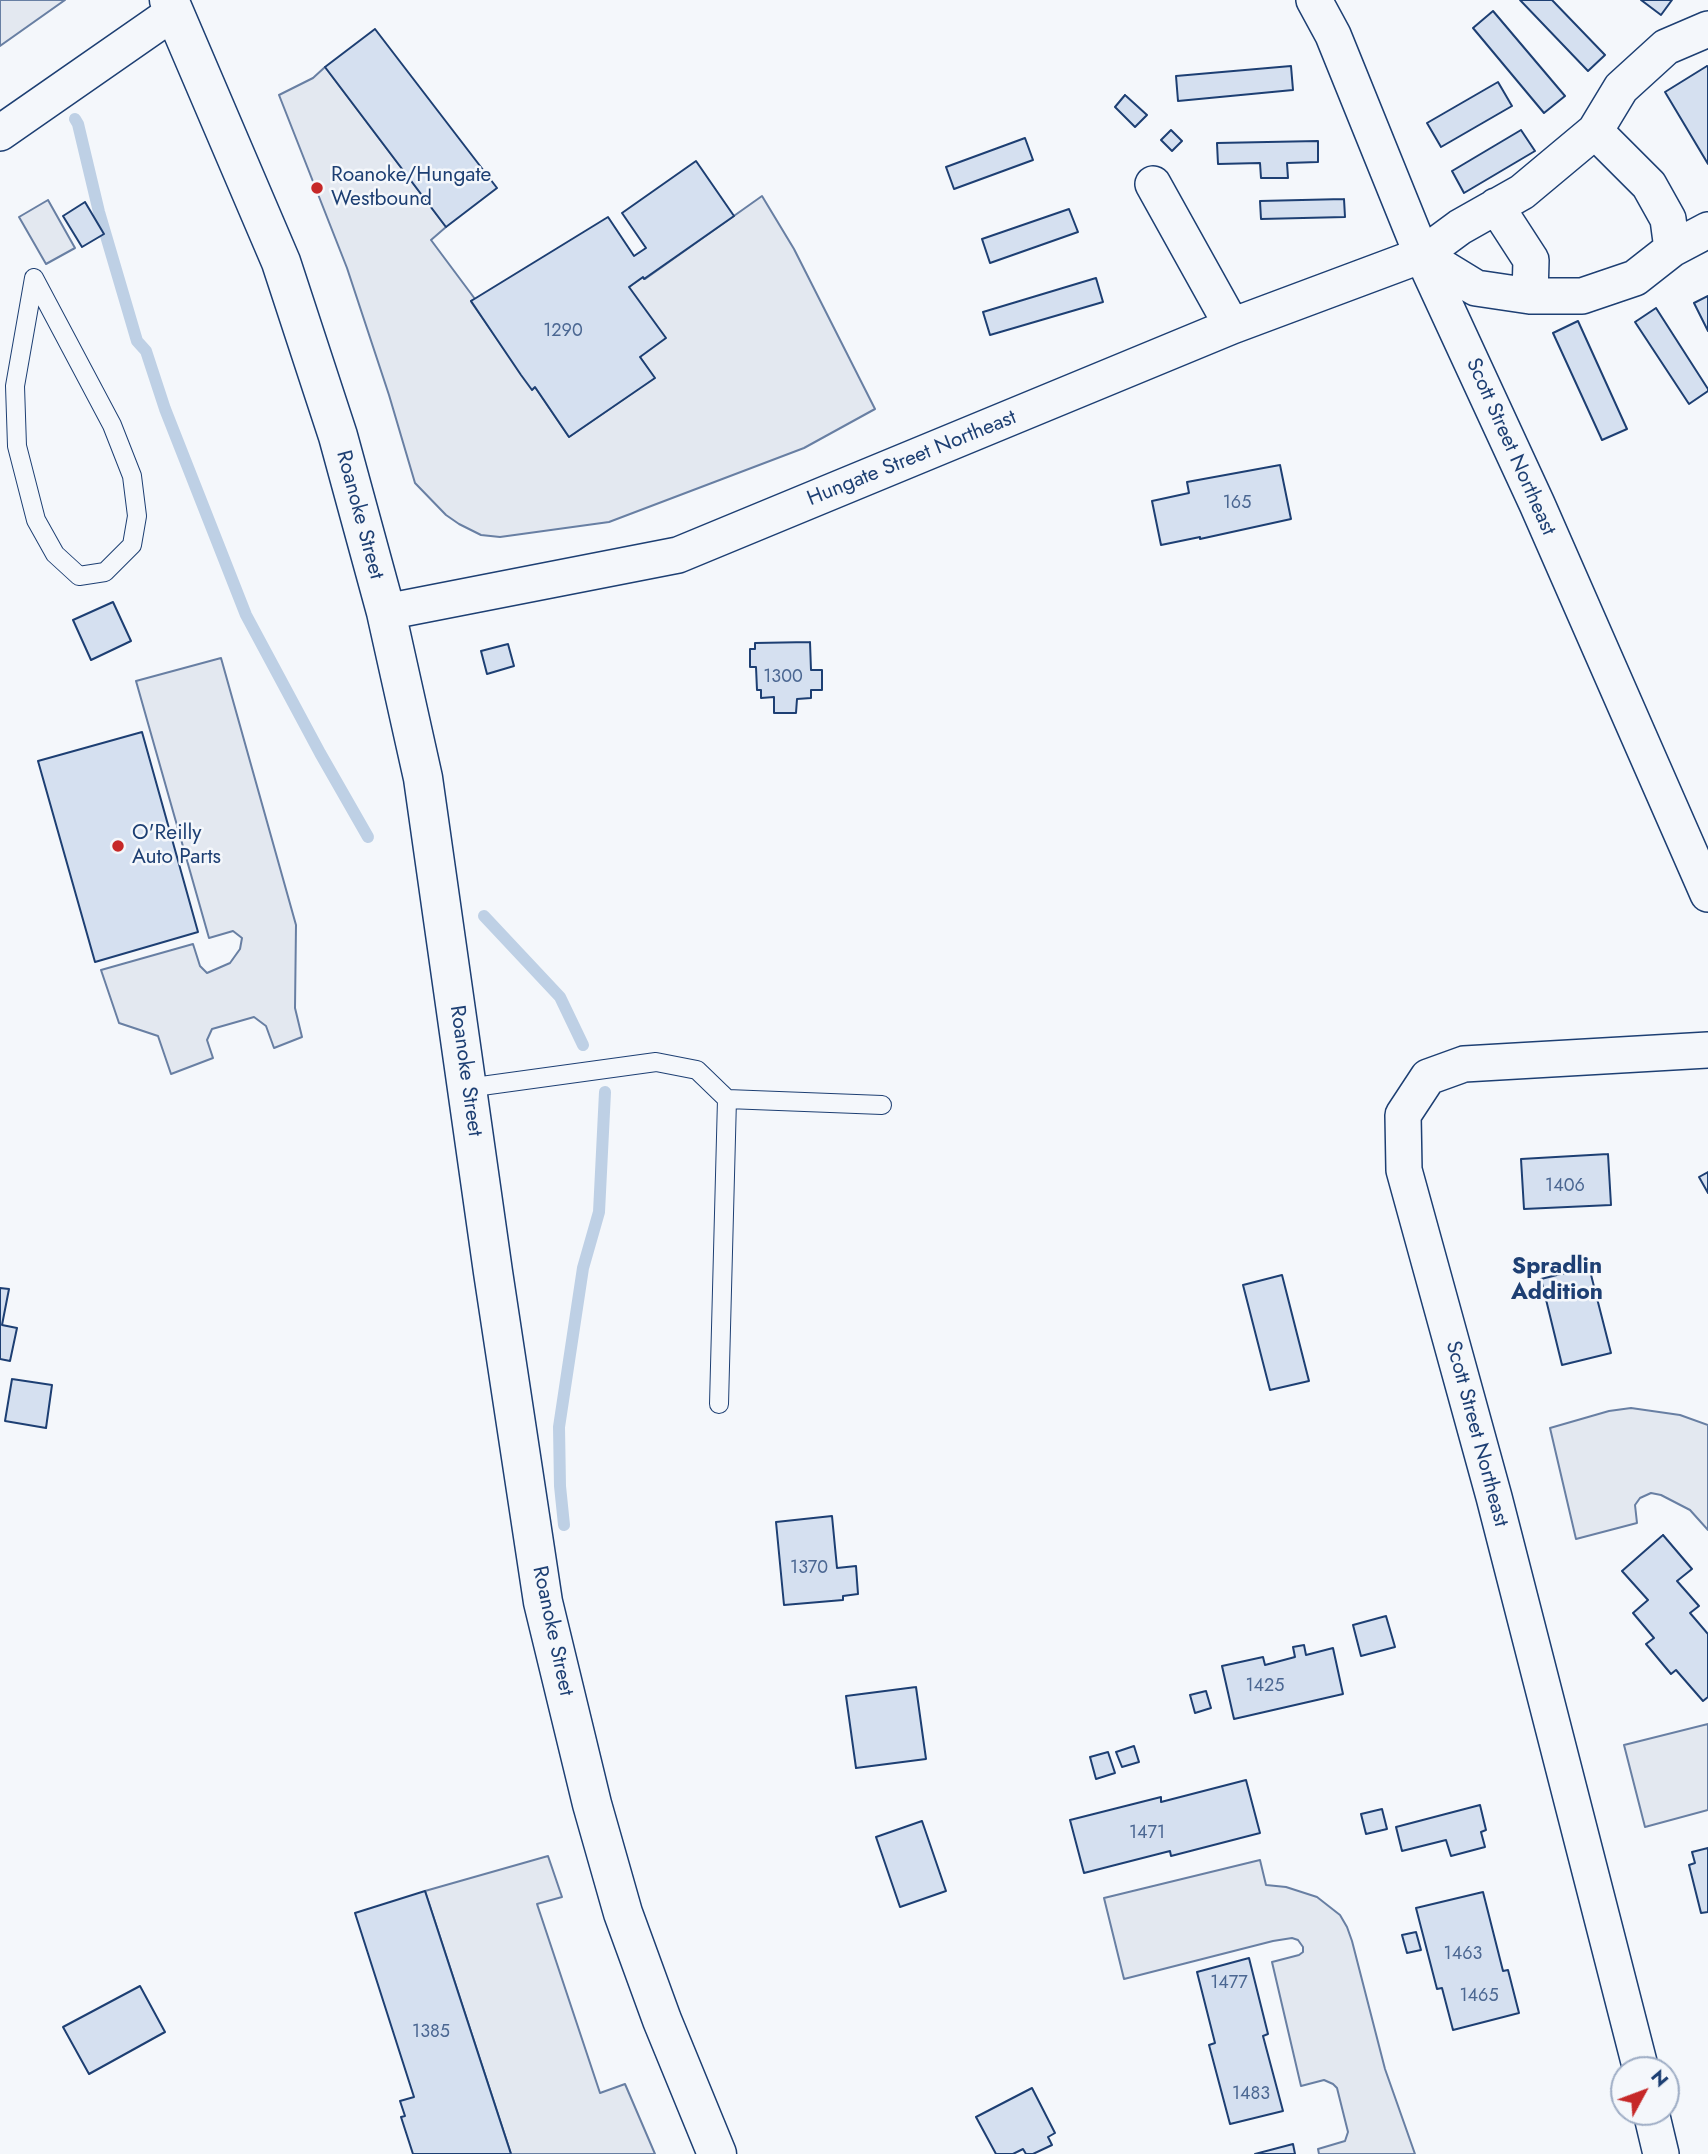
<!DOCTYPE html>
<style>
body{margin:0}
#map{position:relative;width:1708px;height:2154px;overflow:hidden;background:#f4f7fb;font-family:Jost,sans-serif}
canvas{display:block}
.north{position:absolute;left:1610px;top:2056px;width:70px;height:70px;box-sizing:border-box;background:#f4f7fb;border:2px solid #9eadc5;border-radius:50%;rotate:49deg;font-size:19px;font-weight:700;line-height:28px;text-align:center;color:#1d3f73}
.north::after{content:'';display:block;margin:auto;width:24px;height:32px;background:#c62828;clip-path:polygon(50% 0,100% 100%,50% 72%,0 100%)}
</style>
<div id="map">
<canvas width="1708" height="2154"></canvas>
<div class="north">N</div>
</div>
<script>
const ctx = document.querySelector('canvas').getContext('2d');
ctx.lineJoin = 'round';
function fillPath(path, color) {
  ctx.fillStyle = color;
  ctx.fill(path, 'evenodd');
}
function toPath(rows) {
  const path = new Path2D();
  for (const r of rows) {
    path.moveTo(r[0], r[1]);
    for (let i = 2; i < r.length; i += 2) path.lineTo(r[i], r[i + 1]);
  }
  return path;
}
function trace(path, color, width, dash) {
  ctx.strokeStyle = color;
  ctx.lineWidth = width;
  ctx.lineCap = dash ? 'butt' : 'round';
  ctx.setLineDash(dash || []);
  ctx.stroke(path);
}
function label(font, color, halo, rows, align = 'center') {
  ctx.font = font + ' Jost,sans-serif';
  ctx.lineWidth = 5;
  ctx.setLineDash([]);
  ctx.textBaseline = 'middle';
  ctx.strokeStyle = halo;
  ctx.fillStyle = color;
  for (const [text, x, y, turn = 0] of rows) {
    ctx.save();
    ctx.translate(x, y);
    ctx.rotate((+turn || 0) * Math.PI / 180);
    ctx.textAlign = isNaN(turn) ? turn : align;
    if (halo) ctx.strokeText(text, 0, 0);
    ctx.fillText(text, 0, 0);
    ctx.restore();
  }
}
const parking = toPath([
 [0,0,65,0,0,46,0,0],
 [325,67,446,227,431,240,475,299,471,301,472,303,532,389,535,387,569,437,654,378,640,357,629,287,643,277,645,279,762,196,794,249,875,409,804,448,609,522,500,537,481,535,459,524,446,515,415,483,389,395,347,268,279,95,313,78,325,67],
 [48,200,75,248,46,264,19,217,48,200],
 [221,658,296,925,295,1008,302,1037,274,1048,266,1026,254,1017,212,1029,207,1040,213,1058,171,1074,158,1036,119,1023,101,970,193,944,200,966,207,973,230,963,240,949,242,938,233,931,209,938,136,681,221,658],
 [1631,1408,1680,1415,1708,1425,1708,1530,1690,1510,1661,1495,1651,1493,1640,1498,1635,1505,1637,1523,1576,1539,1550,1428,1609,1411,1631,1408],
 [1708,1724,1708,1810,1645,1827,1624,1745,1708,1724],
 [548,1856,562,1897,537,1904,600,2093,625,2084,655,2154,511,2154,425,1891,548,1856],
 [1260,1860,1266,1885,1286,1887,1317,1897,1340,1915,1347,1927,1352,1941,1385,2069,1415,2154,1319,2154,1318,2149,1345,2141,1348,2132,1337,2088,1333,2084,1324,2080,1301,2086,1272,1962,1299,1955,1303,1952,1303,1947,1298,1940,1292,1938,1273,1941,1124,1979,1104,1898,1260,1860]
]);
fillPath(parking, '#e3e8f0');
trace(parking, '#687fa3', 2);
trace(toPath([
 [75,119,78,124,99,212,137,341,146,351,165,409,246,615,320,753,368,837],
 [484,916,560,997,583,1045],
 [564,1525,560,1486,559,1427,583,1268,599,1212,605,1092]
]), '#bed0e5', 12);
const building = toPath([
 [1520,0,1552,0,1605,55,1588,71,1520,0],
 [1641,0,1672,0,1661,15,1641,0],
 [1493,11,1565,96,1544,113,1473,28,1493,11],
 [375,29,497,188,446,227,325,67,375,29],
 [1291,66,1293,90,1178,101,1176,76,1291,66],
 [1707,66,1708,67,1708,164,1665,92,1707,66],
 [1498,82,1512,106,1441,147,1427,123,1498,82],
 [1125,95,1147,115,1135,127,1115,107,1125,95],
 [1171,130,1182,141,1172,151,1161,140,1171,130],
 [1521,130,1535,151,1464,193,1452,171,1521,130],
 [1025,138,1033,160,954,189,946,167,1025,138],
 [1318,141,1318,162,1287,163,1288,178,1261,178,1260,163,1218,164,1217,143,1318,141],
 [696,161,734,216,644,279,643,277,629,287,666,338,640,357,655,378,569,437,535,387,532,390,521,375,471,301,608,217,634,256,646,248,622,213,696,161],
 [1344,199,1345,217,1261,219,1260,201,1344,199],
 [85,202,104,234,82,247,63,216,85,202],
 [1069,209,1078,232,990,263,982,239,1069,209],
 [1096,278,1103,302,990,335,983,312,1096,278],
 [1708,296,1708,331,1694,303,1708,296],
 [1656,308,1708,389,1708,391,1689,404,1635,322,1656,308],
 [1578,321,1627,429,1602,440,1553,333,1578,321],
 [1280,465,1291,519,1200,539,1200,537,1161,545,1152,501,1189,493,1187,482,1280,465],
 [113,602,131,641,91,660,73,620,113,602],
 [810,642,811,670,822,670,822,690,811,690,811,698,797,699,796,713,774,713,774,697,761,698,761,690,757,690,756,667,750,667,750,649,755,649,755,643,810,642],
 [508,644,514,666,487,674,481,651,508,644],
 [142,732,198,932,95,962,38,761,142,732],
 [1608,1154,1611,1205,1524,1209,1521,1159,1608,1154],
 [1708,1172,1708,1193,1699,1177,1708,1172],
 [1589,1267,1611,1353,1562,1365,1541,1279,1589,1267],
 [1282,1275,1309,1381,1270,1390,1243,1285,1282,1275],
 [0,1288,9,1289,2,1325,17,1328,10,1361,0,1359,0,1288],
 [12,1379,52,1385,46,1428,5,1421,12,1379],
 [832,1516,837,1568,856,1566,858,1594,843,1596,843,1600,784,1605,776,1522,832,1516],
 [1663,1535,1692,1569,1677,1581,1699,1606,1690,1613,1708,1634,1708,1697,1703,1701,1676,1670,1671,1674,1646,1644,1654,1638,1633,1613,1648,1600,1622,1571,1663,1535],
 [1386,1616,1395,1647,1361,1656,1353,1625,1386,1616],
 [1304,1645,1306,1655,1333,1648,1343,1694,1234,1719,1222,1666,1263,1657,1265,1665,1295,1657,1293,1647,1304,1645],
 [916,1687,926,1759,856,1768,846,1696,916,1687],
 [1206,1691,1211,1708,1195,1713,1190,1695,1206,1691],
 [1134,1746,1139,1762,1122,1767,1116,1752,1134,1746],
 [1108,1752,1115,1773,1096,1779,1090,1757,1108,1752],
 [1246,1780,1260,1833,1171,1856,1170,1851,1084,1873,1070,1820,1161,1797,1161,1802,1246,1780],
 [1480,1805,1486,1830,1481,1832,1485,1847,1451,1856,1446,1840,1402,1851,1396,1827,1480,1805],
 [1382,1809,1387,1829,1366,1834,1361,1814,1382,1809],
 [922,1821,946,1891,900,1907,876,1837,922,1821],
 [1708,1848,1708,1912,1701,1913,1689,1865,1695,1863,1692,1852,1708,1848],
 [425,1891,511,2154,413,2154,401,2117,405,2116,400,2101,414,2097,355,1913,425,1891],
 [1483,1892,1503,1971,1508,1970,1519,2013,1453,2030,1442,1988,1437,1989,1416,1908,1483,1892],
 [1416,1932,1421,1950,1407,1953,1402,1935,1416,1932],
 [1249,1958,1268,2034,1263,2036,1283,2111,1230,2124,1209,2045,1215,2043,1197,1972,1249,1958],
 [140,1986,165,2032,89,2074,63,2027,140,1986],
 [1032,2088,1055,2133,1048,2137,1052,2145,1033,2154,1026,2154,1023,2149,1013,2154,996,2154,976,2117,1032,2088],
 [1293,2144,1295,2154,1255,2154,1293,2144]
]);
fillPath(building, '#d5e0f0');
trace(building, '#1d3f73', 2);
const service = toPath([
 [34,278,112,425,132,476,137,516,132,545,105,572,79,576,55,554,36,520,17,446,15,386,34,278],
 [467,1088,656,1062,697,1070,727,1099,882,1105],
 [719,1404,727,1099]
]);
const minor = toPath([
 [1314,0,1333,35,1422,255,1537,504,1708,894],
 [1708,29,1666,47,1621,88,1595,131,1522,192,1460,227,1422,255,1476,288,1530,296,1582,296,1635,278,1672,249,1708,230],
 [1595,131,1649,185,1668,219,1672,249],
 [0,133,174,12],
 [1153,184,1232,326],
 [1496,206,1531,260,1530,296],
 [386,612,678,555,1232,326,1422,255],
 [1641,2070,1494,1497,1404,1170,1403,1115,1428,1077,1464,1064,1708,1050],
 [1651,2112,1661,2154]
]);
const primary = toPath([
 [169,0,281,262,338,436,386,612,423,778,493,1272,543,1602,592,1804,623,1913,662,2020,717,2154]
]);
trace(service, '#1d3f73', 20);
trace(minor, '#1d3f73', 38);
trace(primary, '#1d3f73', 41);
trace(service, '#f4f7fb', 18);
trace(minor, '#f4f7fb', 35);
trace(primary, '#f4f7fb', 38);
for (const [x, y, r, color] of [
 [317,188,7,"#c62828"],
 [118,846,7,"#c62828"]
]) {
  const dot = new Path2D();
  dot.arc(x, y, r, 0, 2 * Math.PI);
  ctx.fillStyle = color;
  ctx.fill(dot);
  trace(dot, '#f4f7fb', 2.5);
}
label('18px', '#4b6792', null, [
 ["1290",563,332],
 ["165",1237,504],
 ["1300",783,678],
 ["1406",1565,1187],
 ["1370",809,1569],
 ["1425",1265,1687],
 ["1471",1147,1834],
 ["1463",1463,1955],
 ["1477",1229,1984],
 ["1465",1479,1997],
 ["1385",431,2033],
 ["1483",1251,2095]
]);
label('21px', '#1d3f73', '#f4f7fb', [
 ["Roanoke/Hungate",331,176],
 ["Westbound",331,200],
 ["O'Reilly",132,834],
 ["Auto Parts",132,858]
], 'left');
label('21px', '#1d3f73', '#f4f7fb', [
 ["Scott Street Northeast",1510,447,66],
 ["Hungate Street Northeast",912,459,-22],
 ["Roanoke Street",359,515,75],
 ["Roanoke Street",465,1071,82],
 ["Scott Street Northeast",1476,1434,75],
 ["Roanoke Street",552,1631,78]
]);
label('bold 23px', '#1d3f73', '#f4f7fb', [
 ["Spradlin",1557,1267],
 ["Addition",1557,1293]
]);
</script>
